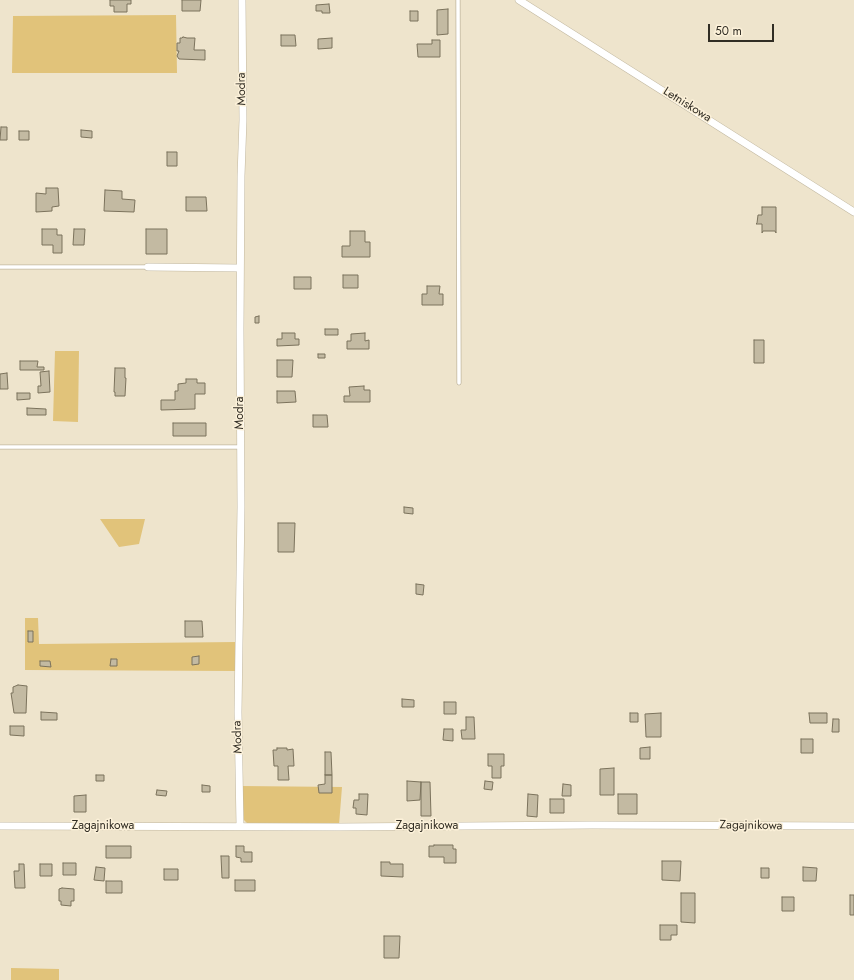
<!DOCTYPE html>
<style>
body{margin:0}
#map{position:relative;width:854px;height:980px;overflow:hidden;background:#eee4cc;font-family:Jost,sans-serif}
canvas{display:block}
.scale{position:absolute;left:708px;top:24px;width:66px;height:18px;box-sizing:border-box;border:2px solid #312d24;border-top:0;padding-left:5px;font-size:12px;line-height:14px;white-space:nowrap;color:#312d24;-webkit-text-stroke:3px #fcf1d9;paint-order:stroke}
</style>
<div id="map">
<canvas width="854" height="980"></canvas>
<div class="scale">50 m</div>
</div>
<script>
const ctx = document.querySelector('canvas').getContext('2d');
ctx.lineJoin = 'round';
function fillPath(path, color) {
  ctx.fillStyle = color;
  ctx.fill(path, 'evenodd');
}
function toPath(rows) {
  const path = new Path2D();
  for (const r of rows) {
    path.moveTo(r[0], r[1]);
    for (let i = 2; i < r.length; i += 2) path.lineTo(r[i], r[i + 1]);
  }
  return path;
}
function trace(path, color, width, dash) {
  ctx.strokeStyle = color;
  ctx.lineWidth = width;
  ctx.lineCap = dash ? 'butt' : 'round';
  ctx.setLineDash(dash || []);
  ctx.stroke(path);
}
function label(font, color, halo, rows, align = 'center') {
  ctx.font = font + ' Jost,sans-serif';
  ctx.lineWidth = 3;
  ctx.setLineDash([]);
  ctx.textBaseline = 'middle';
  ctx.strokeStyle = halo;
  ctx.fillStyle = color;
  for (const [text, x, y, turn = 0] of rows) {
    ctx.save();
    ctx.translate(x, y);
    ctx.rotate((+turn || 0) * Math.PI / 180);
    ctx.textAlign = isNaN(turn) ? turn : align;
    if (halo) ctx.strokeText(text, 0, 0);
    ctx.fillText(text, 0, 0);
    ctx.restore();
  }
}
fillPath(toPath([
 [176,15,177,73,12,73,13,16],
 [55,351,79,351,78,422,53,421],
 [100,519,145,519,139,544,119,547],
 [25,618,38,618,39,644,237,642,237,671,25,670],
 [241,786,342,787,339,825,248,824,243,819],
 [11,968,59,969,59,980,11,980]
]), '#e1c37a');
const building = toPath([
 [110,0,131,0,131,4,127,4,127,12,114,12,114,6,110,6,110,0],
 [182,0,201,0,200,11,182,11,182,0],
 [329,4,330,13,322,13,322,11,316,11,316,5,329,4],
 [448,9,448,34,437,35,437,10,448,9],
 [410,11,418,11,418,21,410,21,410,11],
 [281,35,295,35,296,46,281,46,281,35],
 [183,37,187,38,195,38,194,50,205,50,205,60,179,59,177,56,179,51,177,51,177,43,180,43,180,38,182,38,183,37],
 [332,38,332,48,318,49,318,39,332,38],
 [432,40,440,40,440,57,418,57,417,44,432,44,432,40],
 [1,127,7,127,7,140,0,140,1,127],
 [81,130,92,131,92,138,81,137,81,130],
 [19,131,29,131,29,140,19,140,19,131],
 [167,152,177,152,177,166,167,166,167,152],
 [46,188,58,188,59,206,52,207,52,211,36,212,36,193,46,194,46,188],
 [105,190,122,191,122,199,135,200,134,212,104,211,105,190],
 [186,197,206,197,207,211,186,211,186,197],
 [762,207,776,207,776,233,775,231,763,231,762,233,762,224,756,224,757,223,758,215,762,215,762,207],
 [42,229,57,229,57,235,62,235,62,253,53,253,53,245,42,245,42,229],
 [74,229,85,229,84,245,73,245,74,229],
 [146,229,167,229,167,254,146,254,146,229],
 [350,231,365,231,365,242,370,242,370,257,342,257,342,246,350,246,350,231],
 [343,275,358,275,358,288,343,288,343,275],
 [294,277,311,277,311,289,294,289,294,277],
 [427,286,440,286,439,294,443,294,443,305,422,305,422,294,427,294,427,286],
 [259,316,259,323,255,323,255,317,259,316],
 [325,329,338,329,338,335,325,335,325,329],
 [282,333,295,333,295,339,299,339,299,345,277,346,277,339,282,339,282,333],
 [365,333,365,341,369,340,369,349,347,349,347,341,351,341,351,334,365,333],
 [754,340,764,340,764,363,754,363,754,340],
 [318,354,325,354,325,358,318,358,318,354],
 [277,360,293,360,292,377,277,377,277,360],
 [20,361,38,361,37,367,44,367,44,370,20,370,20,361],
 [115,368,125,368,125,378,126,378,125,396,115,396,115,392,114,392,115,368],
 [49,371,50,392,38,393,38,386,41,386,40,372,49,371],
 [7,373,8,389,0,389,0,374,7,373],
 [186,379,197,379,197,383,205,383,205,394,195,394,195,409,161,410,161,400,175,400,175,391,178,391,178,384,186,383,186,379],
 [364,386,364,390,370,390,370,402,344,402,344,396,350,396,349,387,364,386],
 [277,391,295,391,296,402,277,403,277,391],
 [17,393,30,393,30,399,17,400,17,393],
 [27,408,46,409,46,415,27,415,27,408],
 [313,415,327,415,328,427,313,427,313,415],
 [173,423,206,423,206,436,173,436,173,423],
 [404,507,413,508,413,514,404,513,404,507],
 [278,523,295,523,294,552,278,552,278,523],
 [416,584,424,585,423,595,416,594,416,584],
 [185,621,202,621,203,637,185,637,185,621],
 [28,631,33,631,33,642,28,642,28,631],
 [199,656,199,664,192,665,192,657,199,656],
 [111,659,117,659,117,666,110,666,111,659],
 [40,661,50,661,51,667,40,666,40,661],
 [18,685,27,686,26,713,14,713,11,693,13,693,13,687,18,685],
 [402,699,414,700,414,707,402,707,402,699],
 [444,702,456,702,456,714,444,714,444,702],
 [41,712,57,713,57,720,41,720,41,712],
 [630,713,638,713,638,722,630,722,630,713],
 [661,713,661,737,646,737,645,714,661,713],
 [809,713,827,713,827,723,810,723,809,713],
 [466,717,474,717,475,739,462,739,461,730,466,730,466,717],
 [833,719,839,719,839,732,832,732,833,719],
 [10,726,24,726,24,736,10,735,10,726],
 [444,729,453,729,453,741,443,740,444,729],
 [801,739,813,739,813,753,801,753,801,739],
 [650,747,650,759,640,759,640,748,650,747],
 [277,748,287,748,287,750,293,749,294,766,288,766,289,780,278,780,278,766,274,766,273,750,277,750,277,748],
 [325,752,331,752,332,775,325,775,325,752],
 [488,754,504,754,504,766,501,766,501,778,492,778,492,766,488,766,488,754],
 [614,768,614,795,600,795,600,769,614,768],
 [96,775,104,775,104,781,96,781,96,775],
 [325,775,332,775,332,793,319,793,318,785,325,784,325,775],
 [407,781,421,782,420,800,407,801,407,781],
 [485,781,493,782,492,790,484,789,485,781],
 [421,782,430,782,431,816,421,816,421,782],
 [563,784,571,785,571,796,562,796,563,784],
 [202,785,210,786,210,792,202,792,202,785],
 [157,790,167,791,166,796,156,795,157,790],
 [359,794,368,794,367,815,356,814,356,808,353,808,354,800,359,800,359,794],
 [528,794,538,795,537,817,527,816,528,794],
 [618,794,637,794,637,814,618,814,618,794],
 [86,795,86,812,74,812,74,796,86,795],
 [550,799,564,799,564,813,550,813,550,799],
 [434,845,453,845,453,849,456,849,456,863,444,863,444,857,429,857,429,846,434,846,434,845],
 [106,846,131,846,131,858,106,858,106,846],
 [236,846,244,846,244,852,252,852,252,862,241,862,241,858,236,857,236,846],
 [221,856,229,856,229,878,222,878,221,856],
 [662,861,681,861,680,881,662,880,662,861],
 [381,862,390,862,390,864,403,864,403,877,381,876,381,862],
 [63,863,76,863,76,875,63,875,63,863],
 [19,864,24,864,25,888,15,888,14,871,19,871,19,864],
 [40,864,52,864,52,876,40,876,40,864],
 [96,867,105,868,104,881,94,880,96,867],
 [803,867,817,868,816,881,803,881,803,867],
 [761,868,769,868,769,878,761,878,761,868],
 [164,869,178,869,178,880,164,880,164,869],
 [235,880,255,880,255,891,235,891,235,880],
 [106,881,122,881,122,893,106,893,106,881],
 [62,888,74,889,74,901,71,901,71,906,61,905,61,901,59,901,59,889,62,888],
 [681,893,695,893,695,923,681,922,681,893],
 [850,895,854,895,854,915,850,915,850,895],
 [782,897,794,897,794,911,782,911,782,897],
 [660,925,677,925,677,935,671,935,671,940,660,940,660,925],
 [384,936,400,936,399,958,384,958,384,936]
]);
fillPath(building, '#c3baa2');
trace(building, '#7b725c', 1);
const lane = toPath([
 [458,0,459,383],
 [0,267,148,267],
 [0,447,241,447]
]);
const street = toPath([
 [519,0,854,212],
 [148,267,240,268],
 [0,826,339,827,592,825,854,826],
 [240,826,238,712,241,507,240,329,241,176,243,120,242,0]
]);
trace(lane, '#c1b79f', 5);
trace(street, '#c1b79f', 8);
trace(lane, '#fff', 3.5);
trace(street, '#fff', 7);
label('12px', '#312d24', '#fcf1d9', [
 ["Modra",242,89,-91],
 ["Letniskowa",687,105,32],
 ["Modra",240,413,-90],
 ["Modra",238,737,-92],
 ["Zagajnikowa",103,826],
 ["Zagajnikowa",427,826],
 ["Zagajnikowa",751,826,1]
]);
</script>
